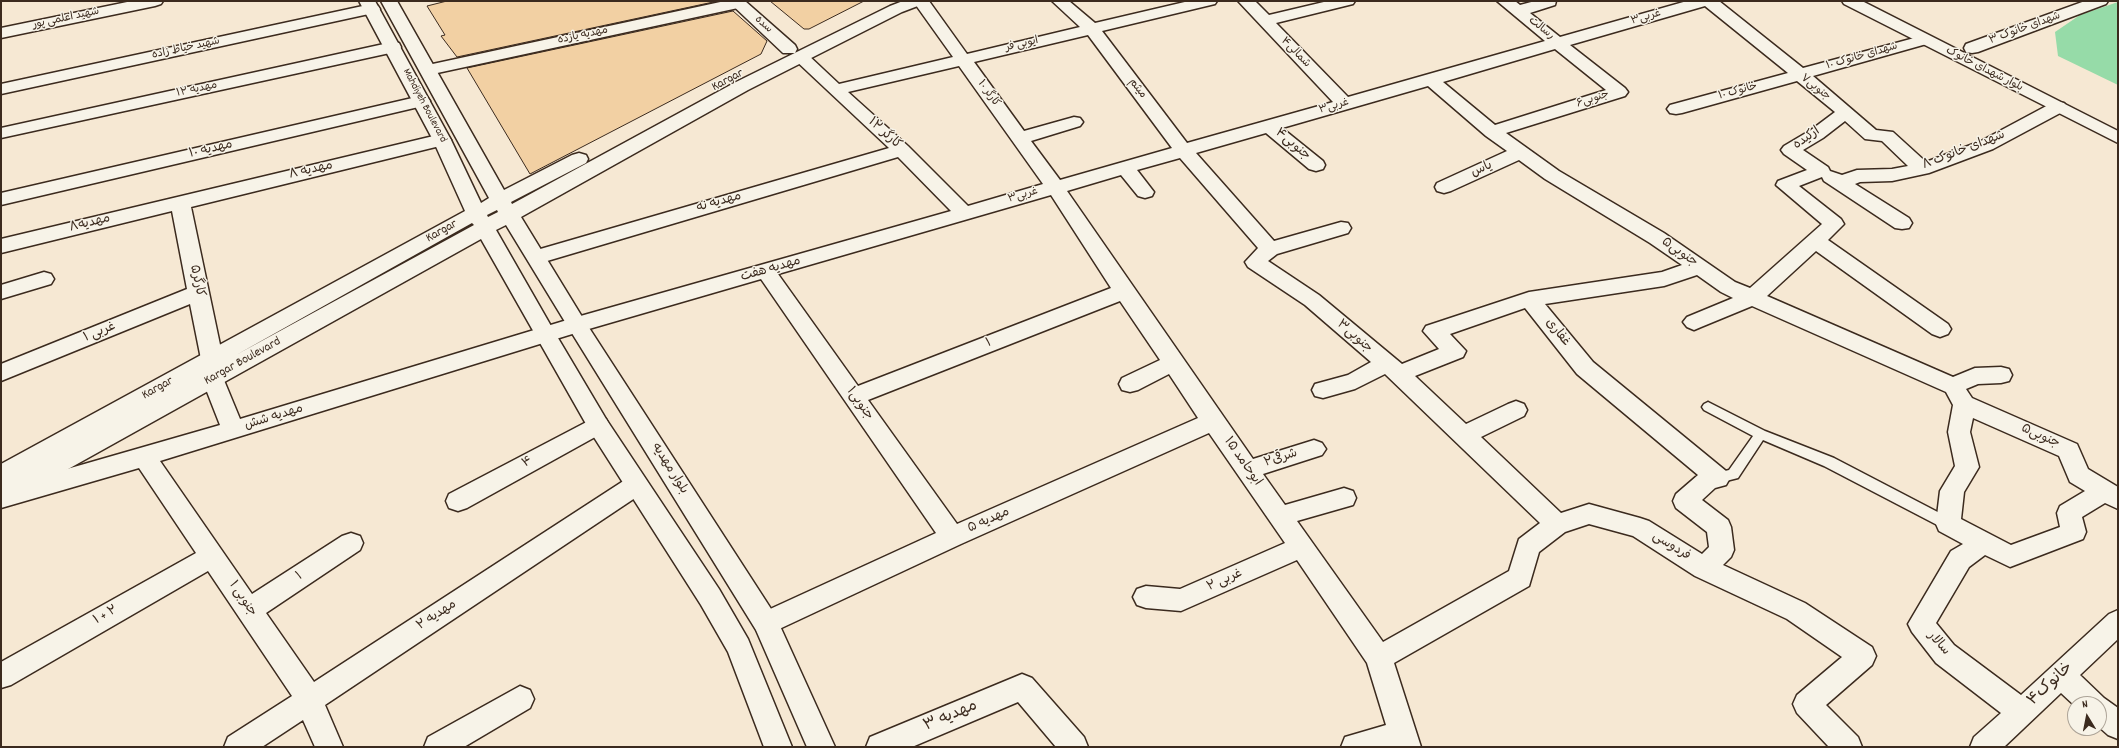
<!DOCTYPE html>
<meta charset="utf-8">
<style>
body{margin:0}
#map{position:relative;width:2119px;height:748px;overflow:hidden;background:#f6e8d3;font-family:Dekko,sans-serif}
canvas{display:block}
.frame{position:absolute;inset:0;border:2px solid #3b2a1e;pointer-events:none}
.north{position:absolute;left:2067px;top:696px;width:40px;height:40px;box-sizing:border-box;background:#f7f3e8;border:1px solid #aca397;border-radius:50%;rotate:350deg;font-size:11px;font-weight:700;line-height:16px;text-align:center;color:#3b2a1e}
.north::after{content:'';display:block;margin:auto;width:14px;height:18px;background:#3b2a1e;clip-path:polygon(50% 0,100% 100%,50% 72%,0 100%)}
</style>
<div id="map">
<canvas width="2119" height="748"></canvas>
<div class="frame"></div>
<div class="north">N</div>
</div>
<script>
const ctx = document.querySelector('canvas').getContext('2d');
ctx.lineJoin = 'round';
function fillPath(path, color) {
  ctx.fillStyle = color;
  ctx.fill(path, 'evenodd');
}
function toPath(rows) {
  const path = new Path2D();
  for (const r of rows) {
    path.moveTo(r[0], r[1]);
    for (let i = 2; i < r.length; i += 2) path.lineTo(r[i], r[i + 1]);
  }
  return path;
}
function trace(path, color, width, dash) {
  ctx.strokeStyle = color;
  ctx.lineWidth = width;
  ctx.lineCap = dash ? 'butt' : 'round';
  ctx.setLineDash(dash || []);
  ctx.stroke(path);
}
function label(font, color, halo, rows, align = 'center') {
  ctx.font = font + ' Dekko,"Playpen Sans Arabic",sans-serif';
  ctx.lineWidth = 3;
  ctx.setLineDash([]);
  ctx.textBaseline = 'middle';
  ctx.strokeStyle = halo;
  ctx.fillStyle = color;
  for (const [text, x, y, turn = 0] of rows) {
    ctx.save();
    ctx.translate(x, y);
    ctx.rotate((+turn || 0) * Math.PI / 180);
    ctx.textAlign = isNaN(turn) ? turn : align;
    if (halo) ctx.strokeText(text, 0, 0);
    ctx.fillText(text, 0, 0);
    ctx.restore();
  }
}
fillPath(toPath([
 [2118,2,2118,85,2058,56,2055,32,2080,15]
]), '#96dba8');
const building = toPath([
 [447,1,718,1,457,57,441,36,445,35,427,6,447,1],
 [770,1,864,1,809,29,804,29,770,1],
 [733,11,767,41,761,54,530,174,467,68,733,11]
]);
fillPath(building, '#f2d0a3');
trace(building, '#3b2a1e', 1);
const lane = toPath([
 [1708,402,1765,431,1834,458,1953,520,1955,524,1953,528,1948,530,1943,528,1824,466,1763,440,1738,478,1718,483,1713,482,1712,478,1713,474,1729,470,1753,436,1704,410,1702,407,1704,404,1708,402]
]);
const street = toPath([
 [132,1,163,1,161,4,155,6,1,38,1,28,132,1],
 [725,1,745,1,746,3,744,6,738,8,428,75,422,74,420,70,422,66,428,65,725,1],
 [913,1,929,1,967,54,1080,27,1052,1,1069,1,1095,23,1189,1,1217,1,1215,4,1102,31,1187,143,1333,102,1238,1,1255,1,1269,15,1328,1,1355,1,1353,4,1276,23,1348,97,1545,41,1497,1,1515,1,1520,5,1535,1,1556,1,1555,5,1530,13,1560,37,1687,1,1719,1,1803,68,1918,37,1930,37,1932,40,1930,43,1813,76,1876,130,1893,132,1926,162,1981,141,2052,103,2058,102,2064,103,2067,107,2064,111,1993,149,1929,173,1892,181,1860,182,1855,184,1909,218,1912,223,1909,228,1902,229,1895,228,1824,181,1822,177,1799,186,1841,219,1844,224,1828,240,1948,324,1951,329,1948,334,1940,337,1932,334,1816,251,1767,296,1953,377,1975,368,2001,367,2009,369,2012,375,2009,381,2001,383,1978,384,1966,389,1972,398,2077,444,2088,469,2118,487,2118,509,2105,503,2082,517,2086,532,2083,539,2010,567,1985,555,1969,567,1936,623,1954,645,2021,695,2109,614,2118,610,2118,639,2080,675,2104,698,2118,708,2118,739,2108,735,2099,727,2099,704,2075,704,2075,706,2061,693,2004,747,1970,747,1974,737,2001,713,1936,663,1912,632,1908,624,1951,551,1963,544,1939,531,1936,524,1940,491,1955,466,1948,432,1953,405,1946,392,1752,306,1701,327,1694,330,1687,327,1683,322,1687,317,1733,298,1721,292,1697,275,1664,286,1545,304,1593,362,1726,471,1730,478,1726,485,1715,488,1702,500,1728,520,1731,527,1734,550,1731,557,1723,565,1805,603,1872,647,1876,656,1872,665,1826,705,1858,737,1862,747,1829,747,1797,713,1793,704,1797,695,1842,657,1787,619,1695,576,1633,536,1589,524,1565,532,1539,552,1529,586,1394,663,1421,747,1341,747,1345,737,1386,725,1367,663,1297,560,1181,611,1146,608,1137,605,1133,597,1137,589,1146,586,1180,589,1285,543,1209,433,961,544,775,631,766,635,757,631,753,623,757,615,936,533,761,279,582,331,160,461,252,594,342,536,351,533,360,536,363,543,360,550,266,613,314,682,628,478,636,475,644,478,648,485,644,492,325,705,343,747,315,747,303,720,262,747,224,747,228,737,292,696,208,571,11,685,1,688,1,662,196,553,139,468,1,508,1,488,220,425,202,379,205,373,213,371,221,373,240,419,577,317,951,211,898,157,537,264,530,262,527,257,530,252,889,148,793,58,795,54,807,54,839,84,953,57,913,1],
 [1705,6,1788,73,1670,105,1667,109,1670,113,1676,114,1682,113,1797,81,1835,112,1811,130,1784,146,1781,150,1784,154,1807,170,1778,181,1776,185,1822,224,1750,288,1735,282,1664,233,1559,171,1506,133,1625,96,1628,92,1625,88,1570,45,1705,6],
 [1088,35,1172,148,1060,180,1031,141,1080,126,1083,122,1080,118,1074,117,1024,131,974,62,1088,35],
 [1555,49,1606,90,1495,125,1443,82,1555,49],
 [959,66,1043,184,968,206,908,146,848,92,959,66],
 [1428,86,1486,136,1507,151,1437,183,1435,187,1437,191,1444,193,1451,191,1519,160,1545,179,1650,243,1682,265,1662,272,1529,292,1426,326,1423,331,1439,349,1402,364,1319,295,1268,261,1277,254,1348,233,1351,228,1348,223,1341,222,1274,241,1196,153,1266,133,1309,169,1316,171,1323,169,1325,165,1323,161,1282,128,1428,86],
 [1845,121,1865,139,1882,141,1908,166,1892,169,1857,170,1842,175,1830,171,1828,167,1803,150,1823,138,1845,121],
 [1180,158,1258,248,1245,262,1248,267,1305,305,1371,362,1348,375,1315,384,1312,390,1315,396,1323,398,1355,389,1385,374,1540,523,1519,539,1509,571,1383,642,1297,521,1353,505,1356,498,1353,491,1344,488,1285,505,1263,474,1322,455,1326,449,1322,443,1314,440,1253,459,1067,191,1121,175,1138,196,1145,198,1152,196,1154,192,1137,170,1180,158],
 [1051,195,1111,288,858,386,778,274,1051,195],
 [1120,301,1160,360,1122,378,1119,384,1122,390,1130,392,1138,390,1169,374,1198,418,957,524,868,400,1120,301],
 [1525,308,1577,374,1698,475,1676,494,1673,501,1676,508,1707,532,1709,547,1702,554,1649,521,1640,518,1589,504,1561,513,1481,437,1524,416,1527,410,1524,404,1516,401,1508,404,1466,424,1415,376,1463,357,1466,351,1450,334,1525,308],
 [1973,418,2059,456,2070,482,2085,491,2060,506,2057,513,2060,527,2011,545,1961,519,1964,492,1979,467,1970,432,1973,418],
 [2085,1,2108,1,2106,4,1978,52,1972,53,1966,52,1964,48,1966,44,2085,1],
 [372,4,378,6,380,9,378,12,1,94,1,84,372,4],
 [393,42,399,43,401,47,399,51,1,138,1,128,393,42],
 [421,96,427,97,430,101,427,105,1,205,1,193,421,96],
 [442,134,448,136,451,140,448,144,191,207,223,359,220,365,212,367,204,365,201,359,190,304,1,381,1,364,187,289,172,211,1,253,1,239,442,134],
 [44,272,51,274,54,279,51,284,1,299,1,285,44,272],
 [598,416,606,419,609,425,606,431,467,508,458,511,449,508,446,501,449,494,598,416],
 [1022,674,1032,678,1084,737,1088,747,1056,747,1018,702,912,747,866,747,870,737,1022,674],
 [520,686,530,690,534,699,530,708,464,747,424,747,428,737,520,686]
]);
const secondary = toPath([
 [359,1,375,1,451,140,481,203,489,198,381,1,397,1,504,190,572,155,579,153,586,155,588,159,586,163,511,202,512,204,736,82,890,6,903,1,925,1,923,4,902,12,748,90,521,217,584,320,775,615,835,747,807,747,756,630,570,330,506,225,496,230,555,333,606,419,719,589,748,639,792,747,764,747,728,652,701,605,590,431,481,239,9,502,1,505,1,464,465,211,433,140,359,1],
 [497,210,498,212,488,217,487,215,497,210],
 [472,223,474,225,236,355,472,223],
 [728,1,745,1,795,45,797,49,795,53,783,53,728,1],
 [1842,1,1862,1,2118,131,2118,143,1844,4,1842,1]
]);
trace(lane, '#3b2a1e', 3);
trace(street, '#3b2a1e', 3);
trace(secondary, '#3b2a1e', 3);
fillPath(lane, '#f7f3e8');
fillPath(street, '#f7f3e8');
fillPath(secondary, '#f7f3e8');
label('11px', '#3b2a1e', '#f7f3e8', [
 ["غربی۳",1646,18,-16],
 ["شهید اعلمی پور",66,19,-12],
 ["سده",763,25,42],
 ["رسالت",1541,29,38],
 ["شهدای خانوک ۳",2025,29,-20],
 ["مهدیه یازده",583,36,-12],
 ["ایوبی فر",1022,45,-13],
 ["شهید خیاط زاده",186,49,-12],
 ["شمالی۴",1295,53,46],
 ["شهدای خانوک ۱۰",1862,57,-16],
 ["بلوار شهدای خانوک",1984,70,27],
 ["جنوبی۷",1815,88,38],
 ["میثم",1137,89,53],
 ["مهدیه ۱۲",197,90,-12],
 ["خانوک ۱۰",1738,92,-15],
 ["کارگر ۱۰",988,94,54],
 ["جنوبی۶",1593,100,-18],
 ["Mahdiyeh Boulevard",424,106,62],
 ["غربی۳",1334,107,-16],
 ["غربی۳",1023,196,-16]
]);
label('13px', '#3b2a1e', '#f7f3e8', [
 ["Kargar",728,81,-28],
 ["کارگر ۱۲",884,134,42],
 ["ارکیده",1807,139,-34],
 ["جنوبی۴",1292,145,40],
 ["مهدیه ۱۰",211,150,-13],
 ["شهدای خانوک ۸",1964,151,-21],
 ["یاس",1482,170,-24],
 ["مهدیه ۸",311,171,-13],
 ["مهدیه نه",719,203,-16],
 ["مهدیه۸",90,224,-14],
 ["Kargar",442,232,-29],
 ["جنوبی۵",1679,253,35],
 ["مهدیه هفت",771,270,-16],
 ["کارگر۵",196,281,78],
 ["۱ غربی",100,333,-22],
 ["غفاری",1557,333,51],
 ["جنوبی۳",1354,337,41],
 ["۱",989,344,-21],
 ["Kargar Boulevard",243,362,-29],
 ["Kargar",158,389,-29],
 ["جنوبی۱",859,404,55],
 ["مهدیه شش",274,418,-17],
 ["جنوبی۵",2040,437,24],
 ["شرقی۲",1281,459,-18],
 ["ابوحامد ۱۵",1242,462,55],
 ["۴",528,463,-29],
 ["بلوار مهدیه",669,469,58],
 ["مهدیه ۵",989,521,-24],
 ["فردوسی",1671,547,32],
 ["۱",300,577,-34],
 ["۲ غربی",1225,581,-24],
 ["۱ جنوبی",242,599,56],
 ["۱ + ۲",106,616,-30],
 ["مهدیه ۲",437,616,-33],
 ["سالار",1938,644,49]
]);
label('16px', '#3b2a1e', '#f7f3e8', [
 ["خانوک۴",2051,685,-43],
 ["مهدیه ۳",951,717,-23]
]);
</script>
